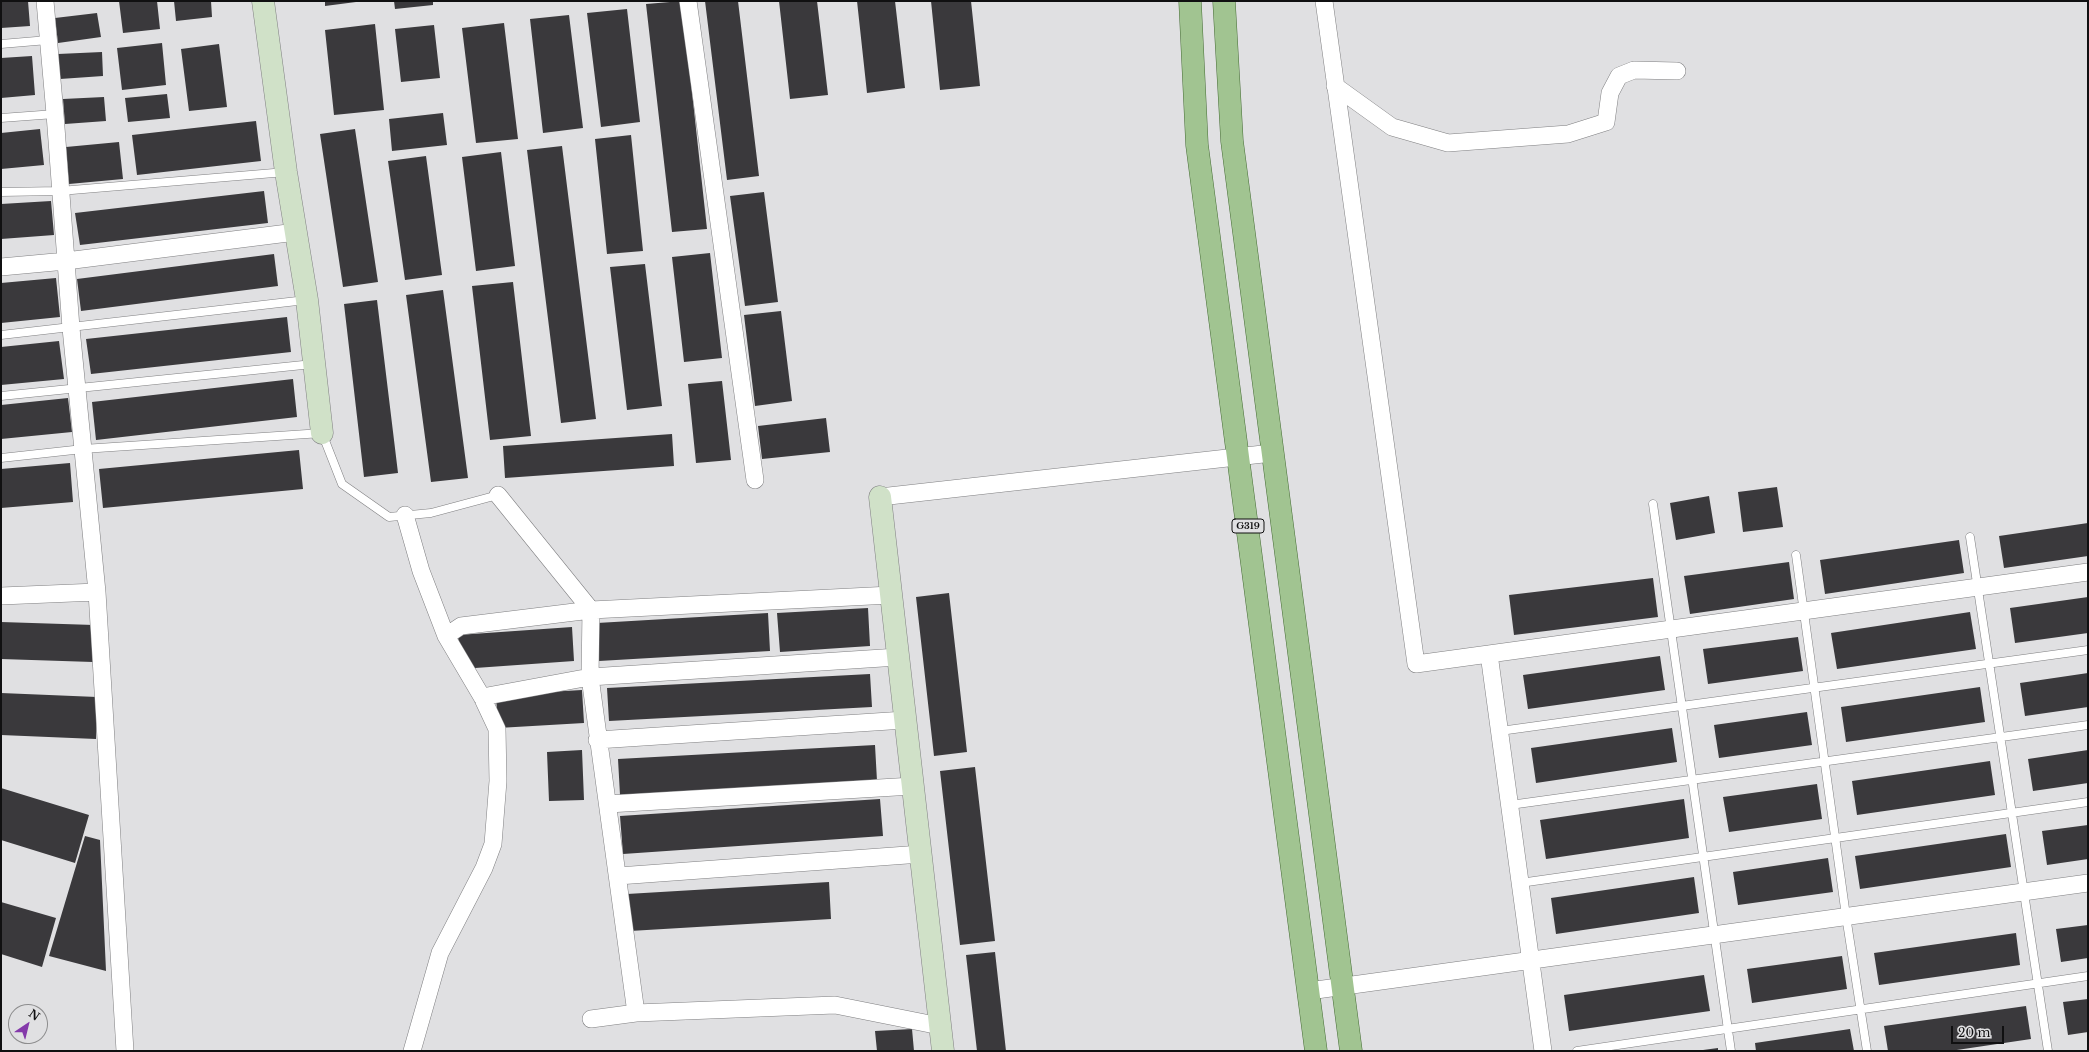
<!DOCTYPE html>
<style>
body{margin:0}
#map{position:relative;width:2089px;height:1052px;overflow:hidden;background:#e0e0e2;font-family:"Libre Baskerville",serif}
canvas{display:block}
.frame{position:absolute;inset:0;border:2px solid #101011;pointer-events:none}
.north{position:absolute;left:8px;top:1004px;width:40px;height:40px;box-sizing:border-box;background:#e0e0e2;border:1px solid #8d8d8e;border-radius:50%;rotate:35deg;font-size:11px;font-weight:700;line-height:16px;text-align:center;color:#101011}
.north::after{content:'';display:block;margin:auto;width:14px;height:18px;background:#8439aa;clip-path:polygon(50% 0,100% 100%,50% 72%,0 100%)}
.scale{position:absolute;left:1951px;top:1026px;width:53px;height:18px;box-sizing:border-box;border:2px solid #101011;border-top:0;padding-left:5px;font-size:12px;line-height:14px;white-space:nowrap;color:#101011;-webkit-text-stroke:3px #e0e0e2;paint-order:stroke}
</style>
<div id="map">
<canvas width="2089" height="1052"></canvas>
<div class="frame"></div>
<div class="north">N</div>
<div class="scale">20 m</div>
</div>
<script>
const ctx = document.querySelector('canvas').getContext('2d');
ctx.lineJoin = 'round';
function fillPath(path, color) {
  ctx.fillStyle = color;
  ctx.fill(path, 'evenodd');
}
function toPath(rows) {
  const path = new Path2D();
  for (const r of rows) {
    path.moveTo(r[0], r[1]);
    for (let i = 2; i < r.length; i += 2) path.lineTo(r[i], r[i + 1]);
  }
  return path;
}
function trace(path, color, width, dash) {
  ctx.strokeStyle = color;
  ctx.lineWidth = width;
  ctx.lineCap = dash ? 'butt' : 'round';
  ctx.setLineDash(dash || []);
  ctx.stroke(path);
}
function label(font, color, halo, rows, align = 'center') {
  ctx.font = font + ' "Libre Baskerville",serif';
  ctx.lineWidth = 4;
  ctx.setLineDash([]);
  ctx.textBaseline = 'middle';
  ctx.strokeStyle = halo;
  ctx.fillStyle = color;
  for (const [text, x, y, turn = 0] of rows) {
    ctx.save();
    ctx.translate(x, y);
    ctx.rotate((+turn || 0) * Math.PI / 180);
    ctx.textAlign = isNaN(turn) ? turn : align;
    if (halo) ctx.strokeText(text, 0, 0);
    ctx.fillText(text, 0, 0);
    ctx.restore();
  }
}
fillPath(toPath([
 [1,1,28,1,30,26,1,28],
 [119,1,157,1,160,29,123,33],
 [174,1,211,1,212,17,176,21],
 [325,1,356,1,356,2,325,6],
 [394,1,433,1,433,5,395,9],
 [682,1,707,229,672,232,646,4],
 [705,1,738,1,759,176,727,180],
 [779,1,817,1,828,95,790,99],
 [857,1,895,1,905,88,867,93],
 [931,1,971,1,980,86,940,90],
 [627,9,640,122,601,127,587,13],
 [97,13,101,37,58,43,55,18],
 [569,15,583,128,543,133,530,19],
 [504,23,518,139,476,143,462,28],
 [375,24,384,110,334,115,325,30],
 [434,25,440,78,401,82,395,29],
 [162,43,166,85,122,90,117,48],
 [219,44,227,107,189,111,181,49],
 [102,52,103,76,60,79,58,54],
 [32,56,35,95,1,98,1,58],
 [167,94,170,118,128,122,125,98],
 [104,97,106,121,65,124,63,99],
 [443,113,447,145,392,151,389,119],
 [256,121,261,161,137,175,132,135],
 [40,129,44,165,1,169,1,133],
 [355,129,378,282,343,287,320,134],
 [631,135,643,251,607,254,595,139],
 [119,142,123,179,69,184,66,147],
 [562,146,596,419,561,423,527,150],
 [501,152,515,266,476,271,462,157],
 [426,156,442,275,405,280,388,161],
 [264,191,268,223,80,245,75,213],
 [764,192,778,302,745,306,730,196],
 [51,201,54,235,1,239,1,204],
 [710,253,722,358,684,362,672,257],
 [274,254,278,286,81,311,77,279],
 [645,264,662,406,627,410,610,267],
 [56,278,60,317,1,323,1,283],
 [513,282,531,436,490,440,472,286],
 [443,290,468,478,431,482,406,295],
 [377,300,398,473,364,477,344,304],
 [781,311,792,401,755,406,744,315],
 [287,317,291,352,91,374,86,339],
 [59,341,64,379,1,385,1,347],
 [293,379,297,417,96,440,92,402],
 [722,381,731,460,696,463,688,384],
 [68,398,72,432,1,439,1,405],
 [826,418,830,452,762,459,758,426],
 [672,434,674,466,505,478,503,446],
 [299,450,303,489,103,508,99,469],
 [70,463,73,502,1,508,1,469],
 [1777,487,1783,527,1743,532,1738,492],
 [1709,496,1715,533,1676,540,1670,503],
 [2088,523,2088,556,2004,568,1999,536],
 [1959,540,1964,573,1825,594,1820,560],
 [1789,562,1794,599,1690,614,1684,576],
 [1653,578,1658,617,1514,635,1509,595],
 [949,593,967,752,934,756,916,597],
 [2088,597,2088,633,2015,643,2010,608],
 [868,608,870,646,780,652,777,613],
 [1970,612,1976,649,1837,669,1831,633],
 [768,613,770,651,599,661,597,623],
 [1,622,94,625,93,662,1,659],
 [572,627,574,661,461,669,458,635],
 [1798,637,1803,671,1708,684,1703,649],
 [1660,656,1665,690,1528,709,1523,675],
 [2088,673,2088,707,2025,716,2020,683],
 [870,674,872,707,609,721,607,688],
 [1980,687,1985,722,1846,742,1841,707],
 [582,690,584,723,498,728,496,695],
 [1,693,97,697,96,739,1,735],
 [1807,712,1812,745,1719,758,1714,725],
 [1672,728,1677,762,1536,783,1531,748],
 [875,745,877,781,620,795,618,759],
 [582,750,584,800,549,801,547,752],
 [2088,750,2088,783,2033,791,2028,759],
 [1990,761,1995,795,1857,815,1852,781],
 [975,767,995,941,960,945,940,771],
 [1817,784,1822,819,1729,832,1723,797],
 [1,788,89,815,75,863,1,840],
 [880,799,883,836,623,854,620,816],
 [1684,799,1689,838,1546,859,1540,820],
 [2088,825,2088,859,2047,865,2042,831],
 [2006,834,2011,867,1860,889,1855,856],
 [85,836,100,840,106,971,49,956],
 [1828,858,1833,892,1738,905,1733,872],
 [1694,877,1699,913,1556,934,1551,898],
 [829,882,831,919,630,931,627,894],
 [1,902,56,918,42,967,1,954],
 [2088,925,2088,958,2061,962,2056,929],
 [2016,933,2020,965,1879,985,1874,953],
 [995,952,1006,1051,977,1051,966,955],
 [1842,956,1847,989,1752,1003,1747,969],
 [1704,975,1710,1011,1569,1031,1564,995],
 [2088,999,2088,1032,2068,1035,2063,1002],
 [2026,1006,2031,1039,1950,1051,1888,1051,1884,1026],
 [912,1029,914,1051,877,1051,875,1031],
 [1850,1029,1854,1051,1756,1051,1755,1043],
 [1718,1048,1718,1051,1703,1051,1703,1050]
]), '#3a393c');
const lane = toPath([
 [1,44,48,40],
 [1,118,55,114],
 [1,192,60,191,286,172],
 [1,335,306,300],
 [1,396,313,364],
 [1,458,83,449,322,433,342,484,389,517,431,513,498,495],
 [1653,504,1731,1051],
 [1970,537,2048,1051],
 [1796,555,1846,916,1867,1051],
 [1500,731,2088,650],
 [1510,805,2088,725],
 [1520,883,2088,802],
 [1577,1051,2088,976]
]);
const street = toPath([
 [45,1,55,114,71,328,97,592,125,1051],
 [688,1,755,480],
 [1324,1,1416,664,2088,572],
 [1335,86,1392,127,1448,143,1568,134,1606,122,1610,93,1619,76,1634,70,1677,71],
 [1,267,66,261,296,232],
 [498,495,591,610,590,677,636,1013],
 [880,497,1272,453],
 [405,515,421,571,446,636,482,697,497,729,498,781,493,844,484,868,440,953,412,1051],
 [1,596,97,592],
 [446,636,461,626,591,610,891,595],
 [1489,654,1543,1051],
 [482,697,590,677,898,657],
 [597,740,905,720],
 [608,804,913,786],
 [618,876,921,854],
 [1309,991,2088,883],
 [591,1019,636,1013,835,1005,940,1026]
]);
const secondary = toPath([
 [263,1,286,172,307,300,322,433],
 [880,497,943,1051]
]);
const primary = toPath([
 [1190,1,1197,145,1316,1051],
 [1224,1,1232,141,1351,1051]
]);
trace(lane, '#7f7f81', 9);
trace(street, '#7f7f81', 18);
trace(secondary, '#7f7f81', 23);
trace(primary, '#456b35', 23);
trace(lane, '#fff', 8);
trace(street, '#fff', 17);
trace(secondary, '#d0e1c8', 22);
trace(primary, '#a1c491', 22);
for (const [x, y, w] of [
 [1248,526,32]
]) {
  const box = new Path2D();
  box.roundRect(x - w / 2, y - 7, w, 14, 3);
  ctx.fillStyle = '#e0e0e2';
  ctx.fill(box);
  trace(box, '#101011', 1);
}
label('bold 9px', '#101011', null, [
 ["G319",1248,526]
]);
</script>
